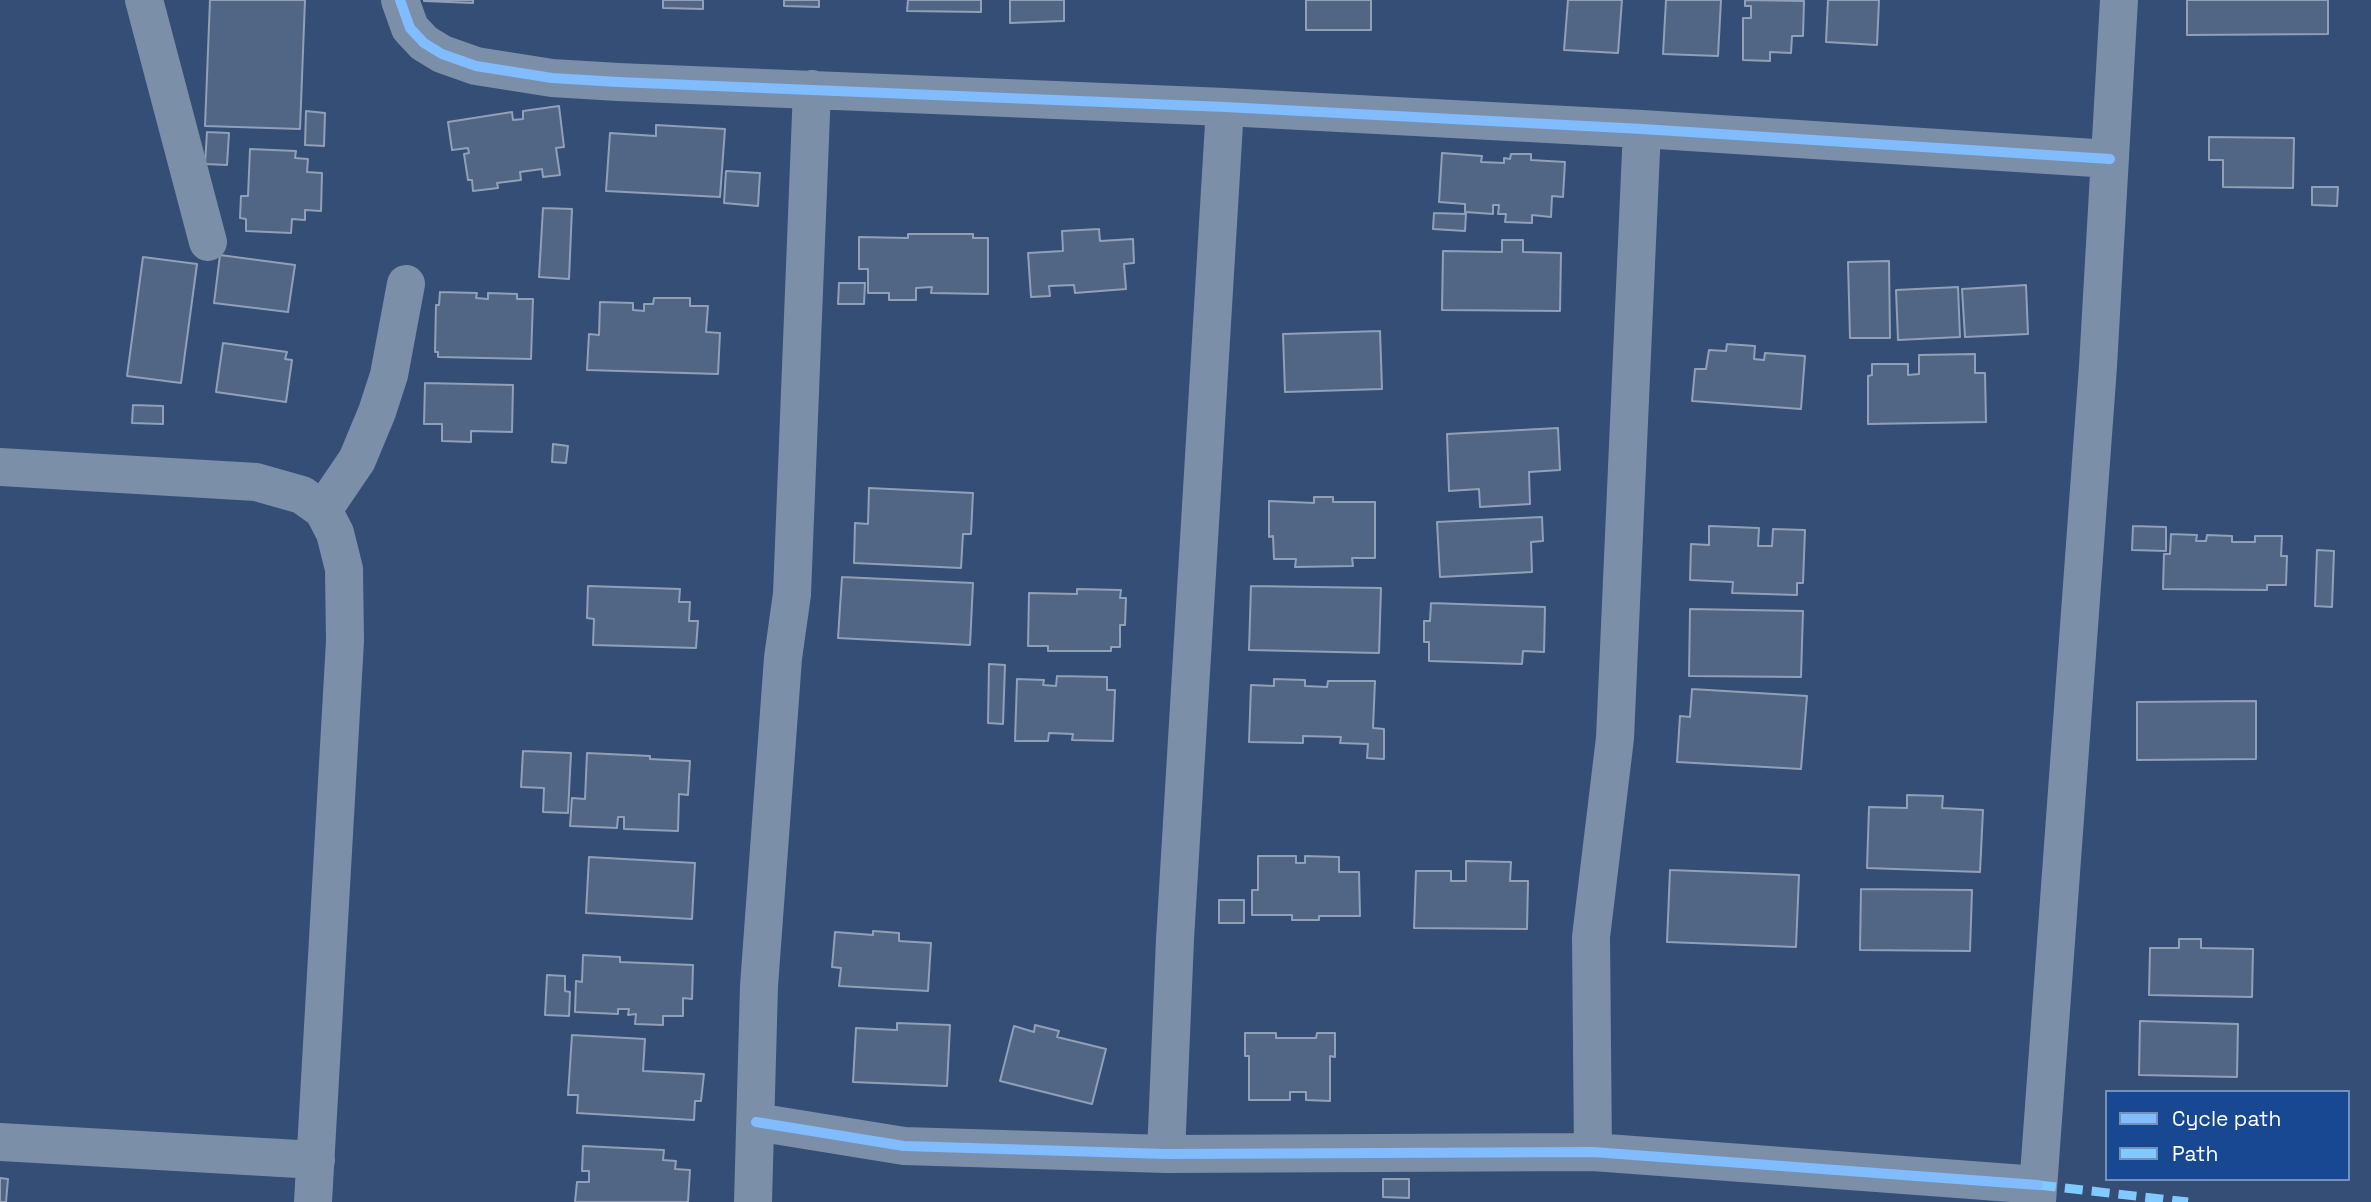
<!DOCTYPE html>
<style>
body{margin:0}
#map{position:relative;width:2371px;height:1202px;overflow:hidden;background:#344e76;font-family:"Space Grotesk",sans-serif}
canvas{display:block}
.legend{position:absolute;left:2105px;top:1090px;width:245px;height:91px;box-sizing:border-box;background:#184892;border:2px solid #7491be;margin:0;padding:9px 12px;list-style:none;font-size:21px;color:#fff}
.legend li{display:flex;align-items:center;gap:14px;height:35px}
.legend b{width:35px;border:2px solid #7491be}
</style>
<div id="map">
<canvas width="2371" height="1202"></canvas>
<ul class="legend">
<li><b style="height:9px;background:#80bcff"></b>Cycle path</li>
<li><b style="height:9px;background:#80caff"></b>Path</li>
</ul>
</div>
<script>
const ctx = document.querySelector('canvas').getContext('2d');
ctx.lineJoin = 'round';
function fillPath(path, color) {
  ctx.fillStyle = color;
  ctx.fill(path, 'evenodd');
}
function toPath(rows) {
  const path = new Path2D();
  for (const r of rows) {
    path.moveTo(r[0], r[1]);
    for (let i = 2; i < r.length; i += 2) path.lineTo(r[i], r[i + 1]);
  }
  return path;
}
function trace(path, color, width, dash) {
  ctx.strokeStyle = color;
  ctx.lineWidth = width;
  ctx.lineCap = dash ? 'butt' : 'round';
  ctx.setLineDash(dash || []);
  ctx.stroke(path);
}
const building = toPath([
 [210,0,305,0,300,129,205,126,210,0],
 [424,0,473,0,473,3,424,1,424,0],
 [663,0,703,0,703,9,663,8,663,0],
 [784,0,819,0,819,7,784,6,784,0],
 [908,0,981,0,981,12,907,11,908,0],
 [1010,0,1064,0,1064,21,1010,23,1010,0],
 [1306,0,1371,0,1371,30,1306,30,1306,0],
 [1568,0,1622,0,1618,53,1564,50,1568,0],
 [1666,0,1721,0,1718,56,1663,54,1666,0],
 [1745,0,1804,1,1803,36,1792,36,1791,53,1770,52,1770,61,1743,60,1743,18,1751,18,1751,6,1745,6,1745,0],
 [1828,0,1879,0,1877,45,1826,42,1828,0],
 [2187,0,2328,0,2328,34,2187,35,2187,0],
 [559,106,564,147,556,148,560,175,543,177,542,169,520,172,521,180,497,183,498,188,473,191,472,180,468,180,464,154,469,153,468,148,452,150,448,122,512,112,513,120,523,119,523,111,559,106],
 [306,111,325,113,324,146,305,145,306,111],
 [656,125,725,129,720,197,606,191,610,133,656,136,656,125],
 [207,132,229,133,227,165,205,164,207,132],
 [2209,137,2294,138,2293,188,2223,187,2223,160,2209,160,2209,137],
 [250,149,296,151,295,158,308,159,307,172,322,173,321,211,305,210,305,220,292,219,291,233,246,231,246,219,240,218,241,196,248,196,250,149],
 [1442,153,1482,156,1481,162,1504,163,1504,158,1510,159,1511,154,1531,154,1531,160,1565,162,1563,197,1552,196,1551,217,1532,215,1532,223,1505,222,1506,214,1498,214,1499,205,1493,205,1493,214,1465,212,1465,204,1439,202,1442,153],
 [726,171,760,173,758,206,724,203,726,171],
 [2312,187,2338,187,2337,206,2312,205,2312,187],
 [543,208,572,209,569,279,539,277,543,208],
 [1434,213,1466,214,1465,231,1433,229,1434,213],
 [1099,229,1100,241,1133,239,1134,263,1124,264,1126,289,1075,293,1074,285,1049,286,1050,296,1031,297,1028,253,1063,251,1062,231,1099,229],
 [908,234,973,234,973,238,988,238,988,294,931,293,932,287,916,288,916,300,889,300,889,293,868,293,868,269,859,269,859,237,908,238,908,234],
 [1502,240,1523,240,1523,252,1561,253,1560,311,1442,310,1443,251,1502,252,1502,240],
 [220,255,295,265,288,312,214,303,220,255],
 [143,257,197,264,181,383,127,376,143,257],
 [1889,261,1890,338,1850,338,1848,262,1889,261],
 [839,283,865,283,864,304,838,304,839,283],
 [2026,285,2028,334,1965,337,1962,289,2026,285],
 [1958,287,1960,337,1898,340,1896,290,1958,287],
 [440,292,477,293,476,298,488,299,488,293,517,294,517,299,533,299,531,359,438,357,438,352,435,352,436,305,439,305,440,292],
 [654,298,690,298,690,306,708,306,706,332,720,333,718,374,587,370,589,334,599,335,600,302,633,303,633,310,644,311,644,304,653,304,654,298],
 [1380,331,1382,389,1285,392,1283,334,1380,331],
 [223,343,287,352,285,359,292,360,286,402,216,392,223,343],
 [1727,344,1755,346,1754,359,1764,360,1765,353,1805,356,1801,409,1692,401,1695,369,1706,369,1709,350,1726,351,1727,344],
 [1975,354,1975,373,1985,373,1986,422,1868,424,1868,376,1872,375,1872,364,1908,364,1908,375,1919,374,1919,355,1975,354],
 [425,383,513,385,512,432,471,431,471,442,442,441,442,424,424,424,425,383],
 [133,405,163,406,163,424,132,423,133,405],
 [1558,428,1560,470,1529,472,1530,504,1480,507,1479,489,1449,491,1447,434,1558,428],
 [553,444,568,446,566,463,552,462,553,444],
 [869,488,973,493,971,534,963,534,961,568,854,563,855,523,868,524,869,488],
 [1314,497,1333,497,1333,502,1375,502,1375,558,1352,558,1353,566,1295,567,1296,559,1274,559,1273,536,1269,537,1269,501,1314,503,1314,497],
 [1542,517,1543,541,1531,542,1532,572,1440,577,1437,522,1542,517],
 [1709,526,1759,528,1758,546,1772,546,1773,529,1805,530,1803,583,1797,583,1797,595,1732,593,1733,582,1690,580,1691,544,1709,545,1709,526],
 [2133,526,2166,527,2166,551,2132,550,2133,526],
 [2171,534,2197,535,2196,541,2206,541,2207,535,2232,536,2232,542,2255,542,2255,536,2282,536,2281,556,2287,556,2286,585,2267,585,2267,590,2163,589,2164,554,2170,554,2171,534],
 [2317,550,2334,551,2332,607,2315,606,2317,550],
 [842,577,973,583,970,645,838,638,842,577],
 [588,586,680,589,679,602,690,602,689,621,698,621,696,648,593,645,594,619,587,618,588,586],
 [1251,586,1381,588,1379,653,1249,650,1251,586],
 [1077,589,1121,590,1120,598,1126,598,1125,625,1120,625,1120,647,1111,647,1111,651,1048,651,1048,646,1028,646,1029,593,1077,594,1077,589],
 [1431,603,1545,607,1544,652,1523,651,1522,664,1429,661,1429,642,1424,642,1424,621,1430,621,1431,603],
 [1690,609,1803,611,1801,677,1689,676,1690,609],
 [989,664,1005,665,1003,724,988,723,989,664],
 [1057,676,1107,677,1107,690,1115,690,1113,741,1072,740,1073,734,1049,733,1048,741,1015,741,1017,679,1044,680,1043,685,1056,686,1057,676],
 [1274,679,1305,680,1305,686,1327,687,1328,681,1375,681,1373,728,1384,729,1384,759,1367,758,1368,744,1340,743,1341,737,1303,736,1303,743,1249,742,1251,685,1274,686,1274,679],
 [1692,689,1807,696,1801,769,1677,762,1680,716,1690,717,1692,689],
 [2256,701,2256,759,2137,760,2137,702,2256,701],
 [523,751,571,753,568,813,543,812,544,788,521,787,523,751],
 [587,753,650,756,650,759,690,761,688,795,679,794,678,831,624,829,624,817,618,817,617,828,570,826,572,798,585,799,587,753],
 [1907,795,1943,796,1942,808,1983,810,1980,872,1867,868,1869,807,1907,808,1907,795],
 [1258,856,1296,856,1296,863,1305,863,1305,856,1339,857,1339,872,1359,872,1360,916,1319,916,1319,920,1292,920,1292,915,1252,915,1252,890,1258,890,1258,856],
 [589,857,695,863,692,919,586,913,589,857],
 [1466,861,1511,862,1510,881,1528,881,1527,929,1414,928,1416,871,1451,871,1451,881,1466,881,1466,861],
 [1670,870,1799,875,1796,947,1667,942,1670,870],
 [1861,889,1972,890,1970,951,1860,950,1861,889],
 [1219,900,1244,900,1244,923,1219,923,1219,900],
 [873,931,899,933,899,941,931,943,928,991,839,986,841,968,832,967,835,932,873,935,873,931],
 [2179,939,2201,939,2201,948,2253,949,2252,997,2149,995,2150,948,2179,948,2179,939],
 [583,955,620,957,620,962,693,965,692,999,683,998,683,1016,663,1016,663,1025,635,1024,636,1014,628,1015,629,1009,618,1009,618,1014,575,1012,576,981,582,982,583,955],
 [547,975,565,976,565,991,570,992,569,1016,545,1015,547,975],
 [2140,1021,2238,1024,2237,1077,2139,1075,2140,1021],
 [897,1023,950,1025,947,1086,853,1082,856,1028,897,1030,897,1023],
 [1035,1025,1059,1031,1057,1037,1106,1049,1092,1104,1000,1081,1014,1026,1034,1032,1035,1025],
 [1245,1033,1276,1033,1276,1038,1316,1038,1317,1033,1335,1033,1335,1057,1330,1056,1330,1101,1306,1100,1306,1092,1290,1092,1290,1100,1249,1100,1249,1056,1245,1056,1245,1033],
 [572,1035,645,1039,643,1071,704,1074,701,1101,695,1101,694,1120,577,1113,578,1095,568,1095,572,1035],
 [583,1146,664,1150,663,1160,676,1161,675,1169,690,1170,688,1202,575,1202,577,1182,589,1182,589,1171,582,1171,583,1146],
 [0,1178,8,1179,6,1202,0,1202,0,1178],
 [1383,1179,1409,1179,1409,1198,1383,1197,1383,1179]
]);
fillPath(building, '#516685');
trace(building, '#91a0b7', 2);
trace(toPath([
 [144,0,208,242],
 [400,0,410,28,424,43,442,54,476,66,552,78,618,82,1225,107,1642,129,2110,159],
 [0,467,256,482,302,495,323,510,335,533,344,569,345,641,313,1202],
 [323,510,357,460,377,412,389,375,406,284],
 [756,1122,904,1146,1166,1154,1593,1152,2038,1185],
 [0,1142,316,1160],
 [1593,1152,1591,937,1615,738,1642,129],
 [1166,1154,1175,939,1225,107],
 [753,1202,759,986,783,658,792,594,812,89],
 [2037,1202,2098,366,2119,0]
]), '#7c8fa9', 38);
trace(toPath([
 [2038,1185,2188,1202]
]), '#80caff', 9, [18, 9]);
trace(toPath([
 [400,0,410,28,424,43,442,54,476,66,552,78,618,82,1225,107,1642,129,2110,159],
 [756,1122,904,1146,1166,1154,1593,1152,2038,1185]
]), '#80bcff', 10);
</script>
